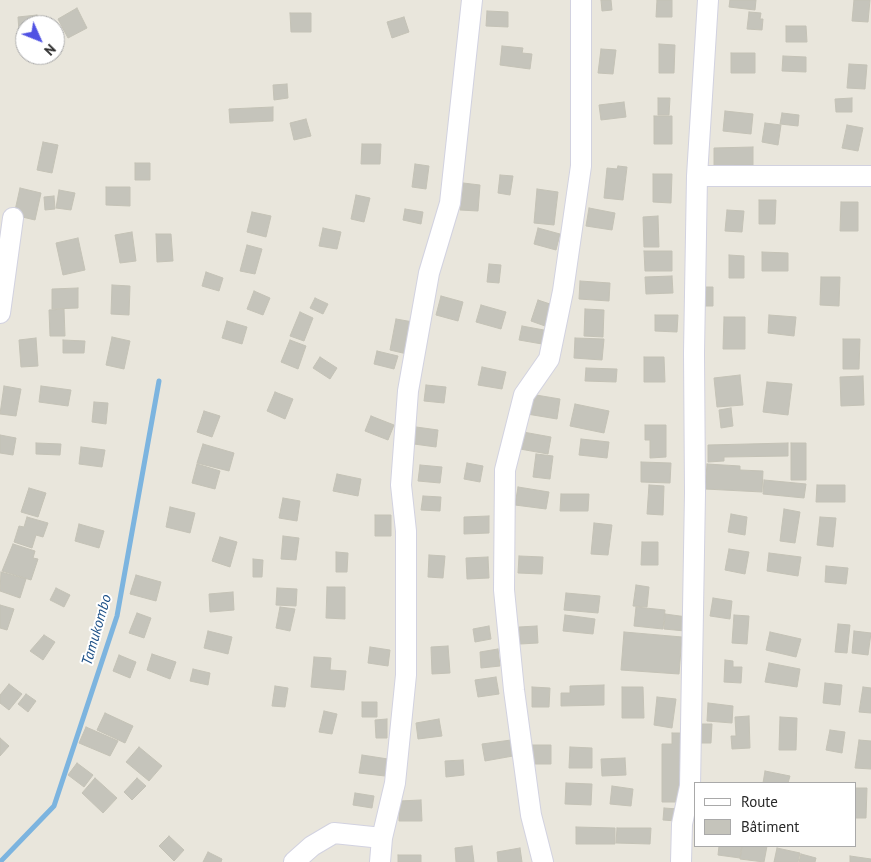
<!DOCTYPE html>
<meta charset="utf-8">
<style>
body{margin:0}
#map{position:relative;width:871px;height:862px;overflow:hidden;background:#e9e6dc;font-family:"PT Sans",sans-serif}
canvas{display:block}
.legend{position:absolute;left:694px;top:782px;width:162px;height:65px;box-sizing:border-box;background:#fff;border:1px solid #a9a9a9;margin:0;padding:6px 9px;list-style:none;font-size:15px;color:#292929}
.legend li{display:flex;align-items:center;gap:10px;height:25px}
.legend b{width:25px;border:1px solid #a9a9a9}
.north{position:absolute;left:15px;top:15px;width:50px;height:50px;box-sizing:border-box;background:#fff;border:1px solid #a9a9a9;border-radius:50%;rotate:134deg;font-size:14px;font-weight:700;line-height:20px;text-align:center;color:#292929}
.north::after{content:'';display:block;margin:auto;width:18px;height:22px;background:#5052e3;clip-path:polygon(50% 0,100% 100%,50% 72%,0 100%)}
</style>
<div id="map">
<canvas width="871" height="862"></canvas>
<ul class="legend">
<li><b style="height:6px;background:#fff"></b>Route</li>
<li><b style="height:14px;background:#c5c4bb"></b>Bâtiment</li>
</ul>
<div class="north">N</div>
</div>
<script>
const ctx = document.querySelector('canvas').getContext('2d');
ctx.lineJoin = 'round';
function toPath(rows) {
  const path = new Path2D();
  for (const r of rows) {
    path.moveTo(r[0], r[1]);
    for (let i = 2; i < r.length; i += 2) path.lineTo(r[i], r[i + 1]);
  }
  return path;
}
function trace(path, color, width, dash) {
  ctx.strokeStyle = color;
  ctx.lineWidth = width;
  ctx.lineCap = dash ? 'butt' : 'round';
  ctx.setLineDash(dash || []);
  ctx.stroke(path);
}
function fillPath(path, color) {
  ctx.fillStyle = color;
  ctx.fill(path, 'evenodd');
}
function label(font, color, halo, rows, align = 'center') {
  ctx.font = font + ' "PT Sans",sans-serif';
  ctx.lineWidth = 4;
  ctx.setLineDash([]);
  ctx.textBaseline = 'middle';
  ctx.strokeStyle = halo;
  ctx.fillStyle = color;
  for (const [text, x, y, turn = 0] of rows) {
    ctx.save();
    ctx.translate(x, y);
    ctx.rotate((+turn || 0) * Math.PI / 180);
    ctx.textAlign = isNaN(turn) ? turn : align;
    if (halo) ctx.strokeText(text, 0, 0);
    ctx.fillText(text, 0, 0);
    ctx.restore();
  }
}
trace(toPath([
 [0,862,54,806,117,616,159,381]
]), '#7cb4df', 5);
const building = toPath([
 [601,0,611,0,612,10,602,11,601,0],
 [657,0,672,0,672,17,656,17,657,0],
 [730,0,756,0,755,10,729,7,730,0],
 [854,0,870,0,868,22,852,21,854,0],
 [77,8,87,28,68,38,58,19,77,8],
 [487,11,508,12,508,27,486,26,487,11],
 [749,12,761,13,760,19,763,19,762,30,747,29,749,12],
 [290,13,311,13,311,32,291,32,290,13],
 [37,15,38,25,25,25,25,46,20,46,18,17,37,15],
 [404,17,409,32,392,38,387,22,404,17],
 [786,26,806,26,807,42,786,42,786,26],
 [659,44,675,45,674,73,659,73,659,44],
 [502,46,523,48,522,53,532,54,530,69,500,65,502,46],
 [601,49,616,50,613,74,598,73,601,49],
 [731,53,755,53,755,73,731,73,731,53],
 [783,56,806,57,806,72,782,71,783,56],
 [849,64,867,65,865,89,847,88,849,64],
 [287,84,288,98,274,100,273,85,287,84],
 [658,98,670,98,669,115,658,115,658,98],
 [852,98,852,112,836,112,835,99,852,98],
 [624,102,626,117,601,120,599,105,624,102],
 [273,107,273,121,230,123,229,109,273,107],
 [725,111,753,114,751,134,723,131,725,111],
 [782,113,799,115,798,126,780,124,782,113],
 [654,116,672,116,672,144,654,144,654,116],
 [306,119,311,136,294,140,290,123,306,119],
 [765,123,781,125,778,145,762,142,765,123],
 [847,125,863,128,858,151,842,148,847,125],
 [43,142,58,145,52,173,37,170,43,142],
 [362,144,381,144,380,164,361,164,362,144],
 [753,147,753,165,714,166,714,148,753,147],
 [135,163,150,163,150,180,135,180,135,163],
 [415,164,429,166,426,189,412,187,415,164],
 [618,166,627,167,623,200,604,198,607,168,617,169,618,166],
 [653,174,672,174,671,203,653,202,653,174],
 [500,175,513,176,510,195,498,193,500,175],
 [463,183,480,185,478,211,460,210,463,183],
 [106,187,130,187,130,206,106,205,106,187],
 [20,188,41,193,35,220,14,215,20,188],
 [537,189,558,192,554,225,534,223,537,189],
 [59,190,75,193,71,210,56,208,59,190],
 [356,195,370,198,364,222,351,219,356,195],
 [54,196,55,209,45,210,44,197,54,196],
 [759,200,776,200,775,224,759,224,759,200],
 [841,202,858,202,858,231,840,231,841,202],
 [589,208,615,213,612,230,586,226,589,208],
 [405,209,423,212,421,224,403,220,405,209],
 [727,210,744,211,742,232,725,231,727,210],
 [252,212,271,216,266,237,247,232,252,212],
 [658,216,659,247,644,247,643,217,658,216],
 [323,228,341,232,337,249,319,246,323,228],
 [538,228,560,234,556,250,534,244,538,228],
 [132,232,136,261,120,263,115,235,132,232],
 [156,234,171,234,173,261,157,262,156,234],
 [78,238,85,270,63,275,56,243,78,238],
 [247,245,262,249,255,274,240,271,247,245],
 [644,251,672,251,672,271,645,271,644,251],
 [762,252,788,253,788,271,762,271,762,252],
 [729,255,744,256,744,278,729,278,729,255],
 [489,264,501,265,499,283,487,282,489,264],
 [206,272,223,278,219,291,202,286,206,272],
 [672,276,673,293,646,294,645,277,672,276],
 [821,277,840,277,839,306,820,305,821,277],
 [580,281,610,283,609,301,579,299,580,281],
 [112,285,130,286,129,315,111,314,112,285],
 [703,287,713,287,713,306,703,306,703,287],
 [78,288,78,308,52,309,52,289,78,288],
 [254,291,270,298,263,315,247,309,254,291],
 [441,296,463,302,458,321,436,315,441,296],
 [315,298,328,304,323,314,310,308,315,298],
 [538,300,553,305,545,326,531,321,538,300],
 [481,305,506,312,501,329,476,322,481,305],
 [64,309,65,336,50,336,49,310,64,309],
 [585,309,604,310,603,337,584,336,585,309],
 [300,312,313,318,304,341,290,336,300,312],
 [655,315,678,315,677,332,655,331,655,315],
 [769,315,796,317,794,336,768,333,769,315],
 [724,317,745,317,745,349,723,349,724,317],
 [396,319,413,322,407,354,390,350,396,319],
 [227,321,247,327,242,344,222,338,227,321],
 [522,326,544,330,542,344,519,340,522,326],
 [112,337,130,341,124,369,106,365,112,337],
 [36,338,38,366,21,367,19,340,36,338],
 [575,338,604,339,602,360,574,358,575,338],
 [843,339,860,339,859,369,843,369,843,339],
 [63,340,85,341,84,353,63,353,63,340],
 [290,340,306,346,298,369,281,362,290,340],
 [377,351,398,356,394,369,374,364,377,351],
 [320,357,337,368,330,379,313,368,320,357],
 [644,357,664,357,665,382,644,382,644,357],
 [482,367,506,372,502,389,478,385,482,367],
 [586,368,617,369,616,382,585,381,586,368],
 [740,375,743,405,717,407,714,378,740,375],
 [863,376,864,405,841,406,840,377,863,376],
 [767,382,792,384,788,415,763,412,767,382],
 [426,385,446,387,444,403,424,401,426,385],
 [4,386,21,389,16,416,0,414,4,386],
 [41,386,71,390,68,406,39,402,41,386],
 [275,392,293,399,285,419,267,411,275,392],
 [530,394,560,399,557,419,527,414,530,394],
 [94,402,108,403,106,424,92,422,94,402],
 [575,404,609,411,604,433,570,426,575,404],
 [731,408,733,426,721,428,719,410,731,408],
 [204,411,220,416,212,437,197,432,204,411],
 [371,416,394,425,388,440,365,431,371,416],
 [645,425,666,425,666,457,650,458,650,440,645,440,645,425],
 [416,427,438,430,436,447,414,444,416,427],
 [523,432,551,437,548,454,520,449,523,432],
 [0,435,16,438,13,455,0,453,0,435],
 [581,439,609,442,607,458,579,455,581,439],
 [36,443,61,444,60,455,36,454,36,443],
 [788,443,788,456,724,457,724,461,708,462,708,445,788,443],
 [791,443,806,443,806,480,791,480,791,443],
 [203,444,234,453,229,471,197,463,203,444],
 [81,447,105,450,102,467,79,464,81,447],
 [536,454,553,456,550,479,533,477,536,454],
 [641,462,671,463,670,483,641,482,641,462],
 [467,463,483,466,480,482,464,479,467,463],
 [197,464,220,471,215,489,192,483,197,464],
 [707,464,740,466,740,470,763,471,762,492,705,489,707,464],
 [420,465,442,467,440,483,418,481,420,465],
 [337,474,361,479,358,496,333,491,337,474],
 [764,480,806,484,804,498,763,494,764,480],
 [649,485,664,486,663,515,647,514,649,485],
 [817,485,845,485,845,502,816,502,817,485],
 [518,487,549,492,546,509,515,505,518,487],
 [29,488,46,493,38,517,21,512,29,488],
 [561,494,589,494,588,511,560,511,561,494],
 [423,496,441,497,440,511,421,510,423,496],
 [283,498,300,501,297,521,279,518,283,498],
 [170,507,195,513,190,533,166,527,170,507],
 [784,509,800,512,795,543,780,541,784,509],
 [731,514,747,517,745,535,728,532,731,514],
 [375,515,391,515,391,536,375,536,375,515],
 [489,516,489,533,464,534,464,517,489,516],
 [27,517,48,523,43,537,36,535,32,548,14,542,19,526,24,527,27,517],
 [820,517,836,518,833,547,817,545,820,517],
 [594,523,612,525,608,555,591,554,594,523],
 [79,524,104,531,99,548,75,541,79,524],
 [283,536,299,538,296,560,281,559,283,536],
 [220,537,237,542,230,567,212,561,220,537],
 [642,542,658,542,658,565,641,565,642,542],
 [13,544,35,551,33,558,38,559,31,580,2,571,13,544],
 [729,549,749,552,745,574,725,570,729,549],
 [336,552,348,553,347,572,336,572,336,552],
 [769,553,801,557,798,576,767,571,769,553],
 [429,555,445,556,443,578,428,577,429,555],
 [519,556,543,557,542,574,518,573,519,556],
 [488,557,489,578,467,579,466,558,488,557],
 [253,559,263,560,262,577,253,577,253,559],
 [826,566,848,568,846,584,825,582,826,566],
 [1,572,26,579,20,598,0,591,1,572],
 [136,575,161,582,156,601,130,594,136,575],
 [636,585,649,587,647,607,633,606,636,585],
 [327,587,345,587,345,619,326,618,327,587],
 [56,588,70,595,64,607,50,600,56,588],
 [277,588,297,589,296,606,276,605,277,588],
 [233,592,234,610,210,612,209,594,233,592],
 [566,593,600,596,598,613,564,610,566,593],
 [713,598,732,601,730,619,710,616,713,598],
 [0,605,14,609,7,630,0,628,0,605],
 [280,607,295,609,290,631,276,628,280,607],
 [636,607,665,610,663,629,634,626,636,607],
 [137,613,151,618,144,638,129,633,137,613],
 [665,614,687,617,685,631,664,629,665,614],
 [565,615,595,619,593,634,563,631,565,615],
 [734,615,749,616,747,644,732,643,734,615],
 [838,624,850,625,847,653,835,652,838,624],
 [489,626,491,639,475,642,473,629,489,626],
 [537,626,538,643,520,644,519,627,537,626],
 [208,631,232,637,228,654,204,648,208,631],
 [854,631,871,633,868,655,852,653,854,631],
 [624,632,682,637,679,674,621,670,624,632],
 [770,632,801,639,796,657,766,650,770,632],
 [44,635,55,642,43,660,30,651,44,635],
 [448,646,450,673,432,674,431,647,448,646],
 [370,647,390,650,388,666,368,663,370,647],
 [498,649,500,666,481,668,480,652,498,649],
 [152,654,176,662,170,679,147,670,152,654],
 [119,655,136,662,130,678,113,671,119,655],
 [314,657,331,658,330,670,346,671,344,690,311,687,314,657],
 [725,660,733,661,733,667,742,667,741,683,724,682,725,660],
 [769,663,800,669,797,687,765,682,769,663],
 [193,669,210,673,208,685,190,681,193,669],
 [496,677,499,694,478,697,475,680,496,677],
 [825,683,842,685,840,705,823,703,825,683],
 [9,684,22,694,9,710,0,703,0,695,9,684],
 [604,685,604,705,561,706,561,693,570,693,570,686,604,685],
 [275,686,288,688,285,707,272,706,275,686],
 [532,687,550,688,549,707,532,707,532,687],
 [622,687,643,687,644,718,622,718,622,687],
 [863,687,871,688,871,713,859,712,863,687],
 [26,694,36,701,28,712,18,704,26,694],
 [657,697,676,699,672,728,654,725,657,697],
 [362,702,377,702,377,717,362,717,362,702],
 [708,703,733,706,732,723,707,721,708,703],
 [324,711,337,714,332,734,319,732,324,711],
 [105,713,133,726,125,743,97,730,105,713],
 [749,716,750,748,732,749,731,736,736,736,735,717,749,716],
 [780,717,797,718,796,750,779,750,780,717],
 [387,719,387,738,376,738,375,720,387,719],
 [439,719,442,736,418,739,416,723,439,719],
 [699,724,712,724,711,743,699,743,699,724],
 [86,727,118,741,110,756,79,743,86,727],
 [830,730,845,732,842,753,826,750,830,730],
 [672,733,683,733,683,802,662,802,662,744,672,744,672,733],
 [0,738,9,746,0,756,0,738],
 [511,740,513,756,485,761,482,744,511,740],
 [859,740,871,741,871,769,855,768,859,740],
 [532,745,551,745,551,764,532,764,532,745],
 [139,747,162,766,149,781,126,762,139,747],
 [570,747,592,748,592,768,569,768,570,747],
 [362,755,388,759,385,776,359,773,362,755],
 [625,758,626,775,602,776,601,759,625,758],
 [463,760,464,775,446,777,445,761,463,760],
 [77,763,93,775,84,787,68,775,77,763],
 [765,771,790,776,788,783,763,783,765,771],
 [95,778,117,798,103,813,82,793,95,778],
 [137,778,146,786,132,800,124,792,137,778],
 [566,783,592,784,591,805,565,804,566,783],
 [612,786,633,789,631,806,610,804,612,786],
 [855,788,867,788,866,818,855,818,855,788],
 [355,793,374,796,372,808,353,805,355,793],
 [421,800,422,821,399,821,399,801,421,800],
 [664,808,678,809,676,821,663,820,664,808],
 [576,827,615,828,615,844,576,844,576,827],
 [617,828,651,828,650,844,616,843,617,828],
 [169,836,184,850,174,861,159,846,169,836],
 [472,846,474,862,456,862,455,848,472,846],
 [719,846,742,846,740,858,718,855,719,846],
 [742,846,767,846,764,862,740,859,742,846],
 [520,848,522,862,498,862,497,852,520,848],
 [777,848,800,853,798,862,774,862,777,848],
 [208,852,222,859,221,862,203,862,208,852],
 [801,854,816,858,815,862,799,862,801,854],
 [398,855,421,855,421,862,398,862,398,855],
 [850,856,871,859,871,862,850,862,850,856]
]);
fillPath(building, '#c5c4bb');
trace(building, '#c4c2b6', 1);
const minor = toPath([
 [697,176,871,176],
 [0,313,13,218],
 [294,862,312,846,334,833,382,838],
 [380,862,382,838,395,783,406,675,406,531,401,485,408,391,429,273,450,203,472,0],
 [543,862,531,815,514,690,504,590,505,470,524,395,549,359,563,291,581,166,581,0],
 [681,862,682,824,690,786,695,493,694,353,697,176,708,0]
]);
trace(minor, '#d2d2e0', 22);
trace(minor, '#fff', 20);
label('italic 15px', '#1e5188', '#fff', [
 ["Tamukombo",97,630,-74]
]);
</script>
